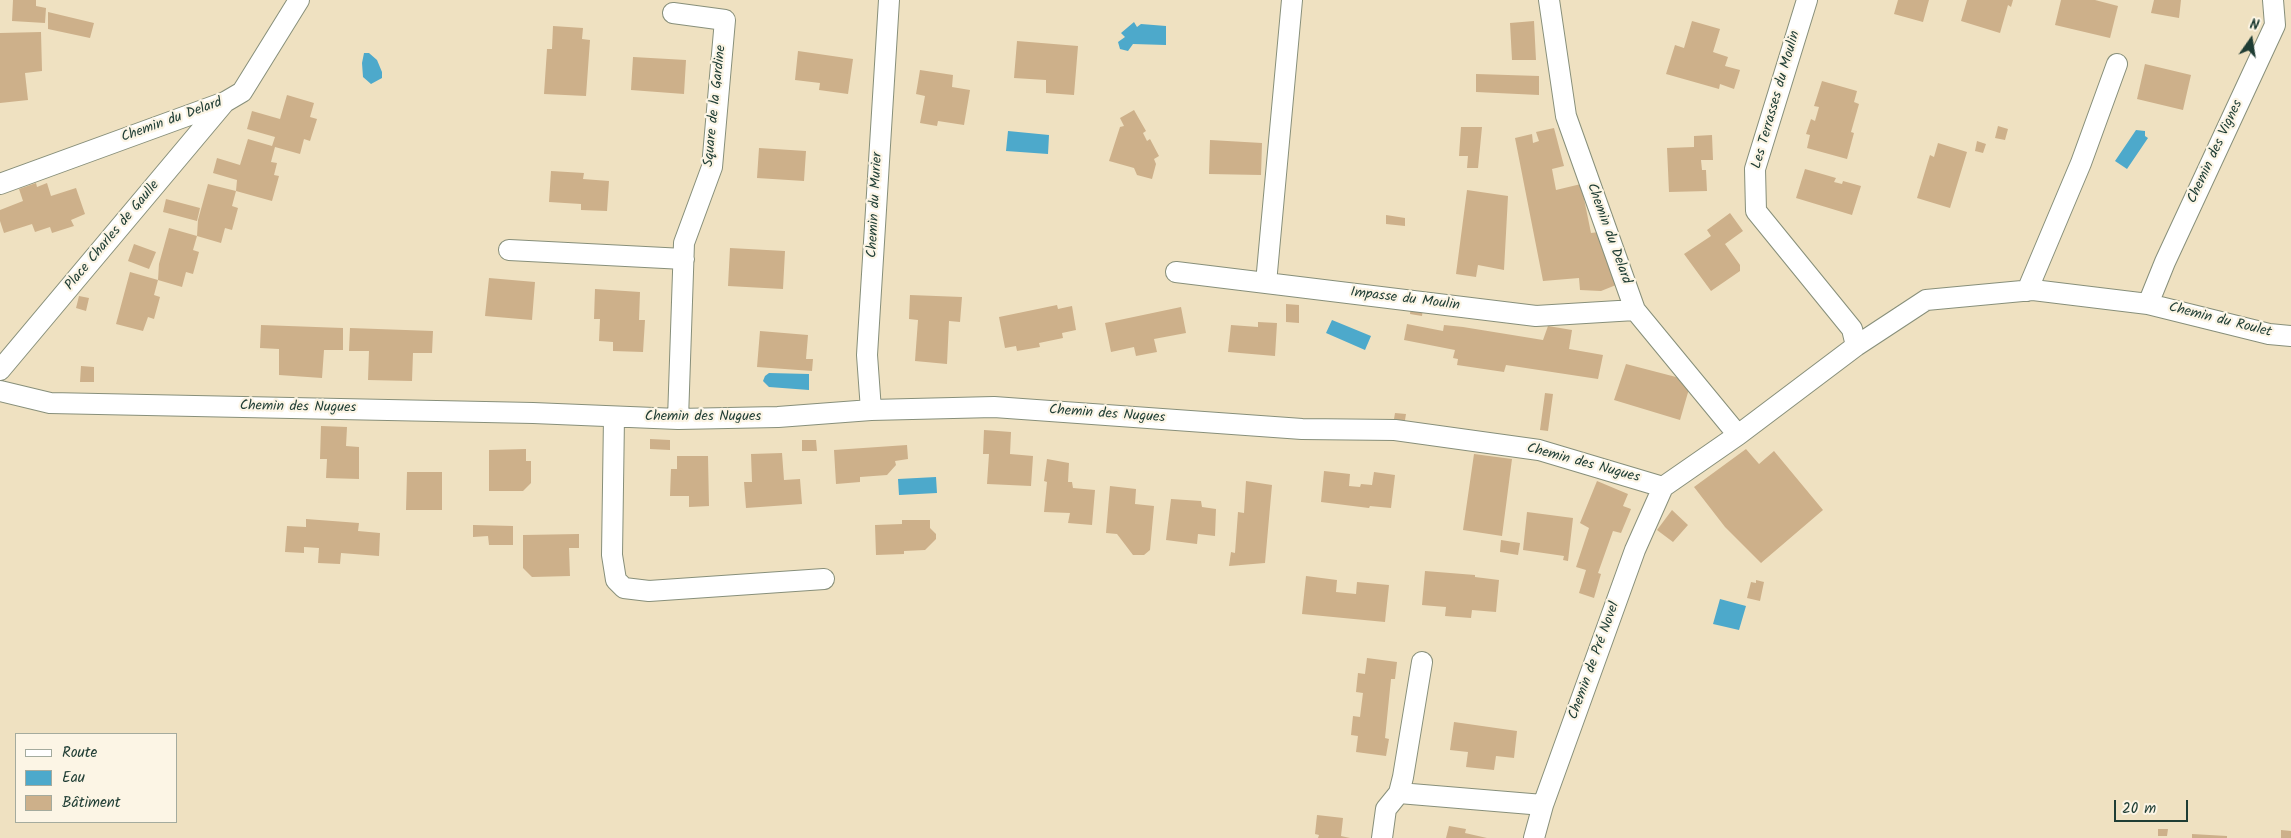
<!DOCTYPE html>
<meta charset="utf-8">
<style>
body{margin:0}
#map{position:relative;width:2291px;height:838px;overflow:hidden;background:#efe1c1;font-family:Kalam,sans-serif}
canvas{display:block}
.legend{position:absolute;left:15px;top:733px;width:162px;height:90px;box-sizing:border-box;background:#fcf5e5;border:1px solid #a4ab9e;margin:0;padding:6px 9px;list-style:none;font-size:15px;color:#1f3d34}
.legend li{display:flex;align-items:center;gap:10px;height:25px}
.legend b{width:25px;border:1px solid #a4ab9e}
.north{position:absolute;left:2226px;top:15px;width:50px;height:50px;-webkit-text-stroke:4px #fcf5e5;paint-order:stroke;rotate:13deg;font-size:14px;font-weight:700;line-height:20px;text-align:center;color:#1f3d34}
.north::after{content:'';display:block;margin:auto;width:18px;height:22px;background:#1f3d34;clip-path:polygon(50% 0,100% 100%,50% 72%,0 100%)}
.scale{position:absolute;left:2114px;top:800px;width:74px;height:22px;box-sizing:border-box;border:2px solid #1f3d34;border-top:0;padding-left:6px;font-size:15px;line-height:18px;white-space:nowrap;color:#1f3d34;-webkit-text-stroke:4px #fcf5e5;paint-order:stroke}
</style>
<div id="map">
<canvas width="2291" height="838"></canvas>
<ul class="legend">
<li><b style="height:6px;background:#fff"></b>Route</li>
<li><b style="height:14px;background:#4da9cb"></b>Eau</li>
<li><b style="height:14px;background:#cdb08a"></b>Bâtiment</li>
</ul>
<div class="north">N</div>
<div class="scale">20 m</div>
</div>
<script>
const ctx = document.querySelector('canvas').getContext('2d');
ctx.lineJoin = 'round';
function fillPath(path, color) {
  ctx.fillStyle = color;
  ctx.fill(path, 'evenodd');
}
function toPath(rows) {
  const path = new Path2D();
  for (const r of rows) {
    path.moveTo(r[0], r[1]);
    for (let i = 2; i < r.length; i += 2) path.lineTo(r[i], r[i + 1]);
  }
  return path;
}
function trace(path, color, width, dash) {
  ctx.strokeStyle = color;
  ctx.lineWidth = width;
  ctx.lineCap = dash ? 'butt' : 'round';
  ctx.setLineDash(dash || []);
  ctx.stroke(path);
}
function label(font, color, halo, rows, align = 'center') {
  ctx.font = font + ' Kalam,sans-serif';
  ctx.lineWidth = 4.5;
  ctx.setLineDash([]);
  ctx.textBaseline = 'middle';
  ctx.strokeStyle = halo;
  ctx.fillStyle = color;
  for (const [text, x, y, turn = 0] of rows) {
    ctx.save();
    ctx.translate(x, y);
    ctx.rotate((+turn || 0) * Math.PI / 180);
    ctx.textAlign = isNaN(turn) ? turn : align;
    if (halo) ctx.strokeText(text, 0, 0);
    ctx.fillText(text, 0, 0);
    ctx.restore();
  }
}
fillPath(toPath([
 [1134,22,1137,27,1141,24,1166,26,1166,45,1133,44,1128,51,1120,49,1118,42,1125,37,1121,33],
 [364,53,369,53,377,60,382,72,382,78,371,84,363,77,362,63],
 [2136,130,2145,131,2145,136,2148,138,2127,169,2115,161],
 [1008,131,1049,135,1048,154,1006,151],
 [1332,320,1371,336,1365,350,1326,333],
 [769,373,809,374,809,390,769,387,763,381,765,376],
 [936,477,937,493,899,495,898,479],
 [1720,599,1746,606,1739,630,1713,624]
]), '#4da9cb');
fillPath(toPath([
 [13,0,36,0,36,6,46,8,45,23,12,21],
 [1898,0,1929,0,1923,22,1894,14],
 [1967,0,2013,0,2011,7,2008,5,2000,33,1961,21],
 [2061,0,2095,0,2118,6,2110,38,2055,25],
 [2154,0,2181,0,2179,18,2151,13],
 [48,12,94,23,90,38,48,29],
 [1534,21,1536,60,1512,60,1510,23],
 [1692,21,1720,29,1713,52,1728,57,1725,66,1740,70,1734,89,1720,84,1719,89,1666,74,1675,45,1684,48],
 [553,26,583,28,582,39,590,40,586,96,544,94,547,49,552,49],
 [41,32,42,71,25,73,28,100,0,103,0,33],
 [1017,41,1078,46,1074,95,1046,93,1046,80,1014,78],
 [798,51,853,59,848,94,819,90,820,83,795,80],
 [633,57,686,60,684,94,631,90],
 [2145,64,2191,75,2183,110,2137,99],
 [920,70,953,75,952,87,970,90,964,125,938,121,937,126,920,123,925,96,916,94],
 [1476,74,1539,76,1539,95,1476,92],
 [1822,81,1857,91,1854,102,1859,104,1851,132,1854,133,1847,159,1807,148,1810,135,1806,134,1811,119,1815,121,1819,107,1814,106],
 [287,95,314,103,310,117,317,119,310,141,304,139,300,154,275,147,271,162,277,163,274,175,279,176,272,201,236,191,237,180,213,173,217,158,240,165,248,139,272,146,275,137,247,129,252,111,280,119],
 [1134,110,1146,131,1143,133,1147,141,1150,139,1159,156,1154,159,1156,164,1152,179,1137,175,1134,168,1109,161,1120,127,1124,126,1120,118],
 [1998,126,2008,129,2005,140,1995,138],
 [1461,127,1482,127,1478,168,1467,168,1468,156,1459,156],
 [1554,128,1564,166,1552,169,1556,190,1581,184,1591,233,1599,232,1616,285,1601,291,1580,290,1579,278,1543,281,1515,138,1532,134,1533,143,1539,141,1536,132],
 [1712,135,1713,160,1701,160,1702,170,1706,170,1707,191,1669,192,1667,148,1694,147,1694,136],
 [1210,140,1262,143,1261,175,1209,174],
 [1977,141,1986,144,1983,153,1975,151],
 [1938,143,1967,152,1950,208,1917,198,1930,155,1934,157],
 [759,148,806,151,804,181,757,178],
 [1805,169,1836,178,1834,182,1842,184,1843,181,1861,186,1852,215,1796,198],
 [551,171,584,173,583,179,609,181,607,211,581,210,581,204,549,202],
 [36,183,37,187,47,183,51,196,76,188,85,214,71,220,74,226,52,233,50,227,35,232,32,224,4,233,0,221,0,210,23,201,19,189],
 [208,184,236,191,232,206,238,208,232,230,225,228,221,243,197,236,198,220],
 [1467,190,1508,196,1504,270,1478,265,1476,277,1456,274],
 [166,199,200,208,197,221,163,212],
 [1730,213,1743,231,1725,244,1740,265,1740,271,1711,291,1684,254,1711,236,1707,230],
 [1386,215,1405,218,1405,226,1386,224],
 [169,228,197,236,193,250,199,252,193,274,186,272,182,287,158,280,159,264],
 [134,244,156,252,149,269,128,261],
 [730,248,785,251,783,289,728,286],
 [130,272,158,280,154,295,160,297,154,319,148,317,143,331,116,324],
 [489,278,535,282,532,320,485,316],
 [595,289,640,292,639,320,645,320,643,352,613,351,613,342,599,341,600,319,594,319],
 [910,295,962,297,960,322,949,321,947,364,915,361,918,320,909,319],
 [79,296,89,298,86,311,76,308],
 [1286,304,1299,305,1299,323,1286,322],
 [1057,305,1058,309,1072,306,1076,330,1062,333,1063,338,1039,343,1040,347,1017,351,1016,346,1005,348,999,317],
 [1411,306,1423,308,1422,316,1410,314],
 [1181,307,1186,333,1154,339,1157,352,1136,356,1134,347,1111,352,1105,323],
 [1258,322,1277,323,1275,356,1228,352,1231,325,1258,327],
 [1407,324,1443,331,1444,325,1463,327,1543,340,1548,326,1572,330,1569,349,1603,355,1598,379,1506,365,1504,372,1457,365,1458,359,1453,358,1455,350,1404,340],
 [261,325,343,328,343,350,324,350,322,378,279,375,279,349,260,348],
 [350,328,433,331,432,353,413,353,412,381,368,380,369,351,349,351],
 [760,331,808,335,806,359,813,359,812,371,757,367],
 [1626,364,1676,377,1683,381,1689,389,1680,420,1614,400],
 [81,366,94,367,94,382,80,382],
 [1545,393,1553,394,1548,431,1540,430],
 [1395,413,1406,414,1404,426,1393,425],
 [321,426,347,427,346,446,359,447,359,479,326,478,327,459,320,459],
 [984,430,1011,432,1010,454,1033,456,1031,486,987,484,989,454,983,454],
 [650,439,670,440,670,450,650,449],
 [802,440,816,440,817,451,802,451],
 [907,445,908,459,895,461,896,465,887,475,860,477,860,482,836,484,834,450],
 [526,449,526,461,531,461,531,483,523,491,489,491,489,450],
 [1746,449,1759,464,1774,451,1823,510,1761,563,1725,527,1694,487],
 [782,453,784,480,800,479,802,504,746,508,744,482,752,482,751,454],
 [1474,454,1512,459,1502,536,1463,530],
 [677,456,708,456,709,506,689,507,689,496,670,496,671,469,677,469],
 [1047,459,1069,463,1068,482,1072,482,1073,488,1095,490,1092,525,1068,523,1070,513,1044,512,1047,482,1044,481],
 [1324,471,1350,474,1349,486,1360,487,1361,484,1372,485,1374,472,1395,475,1391,508,1370,506,1369,508,1321,502],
 [407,472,442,472,442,510,406,510],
 [1246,481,1272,485,1265,563,1229,566,1231,552,1235,553,1238,512,1244,513],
 [1597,481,1628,494,1623,506,1631,509,1621,533,1613,531,1598,573,1601,574,1594,598,1579,593,1586,570,1576,567,1589,528,1580,523],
 [1110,486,1136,489,1135,504,1154,506,1150,550,1144,555,1133,555,1117,534,1106,533],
 [1171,499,1201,501,1202,507,1216,509,1215,536,1198,534,1197,544,1166,540],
 [1672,510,1688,525,1673,542,1657,530],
 [1527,512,1573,518,1568,561,1563,560,1564,556,1523,550],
 [306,519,359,523,358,531,380,533,379,556,341,553,340,564,318,563,319,548,304,547,304,553,285,552,287,526,306,527],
 [902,520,930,520,930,528,936,534,936,539,925,550,904,551,904,554,876,555,875,525,902,524],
 [473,525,513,526,513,545,489,545,488,536,473,537],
 [579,534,579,548,569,548,570,576,532,577,523,568,523,535],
 [1501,540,1520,543,1518,555,1500,552],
 [1425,571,1475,575,1475,577,1499,580,1496,612,1472,610,1471,618,1445,616,1446,607,1422,605],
 [1306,576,1337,580,1336,592,1356,594,1357,582,1389,585,1385,622,1302,614],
 [1756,580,1764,582,1760,601,1747,598,1751,582,1756,583],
 [1367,658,1397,662,1395,679,1391,679,1385,738,1389,739,1386,756,1356,752,1358,736,1351,735,1353,716,1360,717,1363,693,1356,692,1358,673,1365,674],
 [1454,722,1517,731,1514,758,1496,756,1494,770,1466,767,1468,752,1450,750],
 [1317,815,1343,818,1341,836,1350,838,1318,838,1319,835,1315,834],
 [1449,826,1466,829,1465,833,1487,838,1446,838],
 [2158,829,2168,829,2167,836,2158,836],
 [2281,830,2291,831,2291,838,2281,838],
 [2192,834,2227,836,2227,838,2192,838]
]), '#cdb08a');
const street = toPath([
 [1549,0,1566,116,1635,310,1738,435],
 [1807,0,1755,169,1756,211,1852,329,1856,346],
 [673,13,725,20,712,167,684,243,678,419],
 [0,184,225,102,242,92,299,0],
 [509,250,684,259],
 [1176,272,1536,316,1635,310],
 [1266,283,1292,0],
 [2027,291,2081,163,2117,64],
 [2148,304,2165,262,2275,25,2273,0],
 [0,370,224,103],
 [0,391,50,403,533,413,678,419,778,417,871,410,994,407,1302,429,1395,430,1539,450,1663,487],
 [871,410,867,355,889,0],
 [614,417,612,555,616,580,624,588,649,591,824,579],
 [1663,487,1738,435,1856,346,1926,300,2033,290,2148,304,2269,334,2291,336],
 [1399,793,1403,777,1422,662],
 [1382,838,1386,809,1399,793,1543,805],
 [1534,838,1543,805,1635,550,1663,487]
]);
trace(street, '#878f7a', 22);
trace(street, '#fff', 20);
label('14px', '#1f3d34', '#fcf5e5', [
 ["Les Terrasses du Moulin",1777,100,-74],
 ["Square de la Gardine",716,106,-84],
 ["Chemin du Delard",172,121,-20],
 ["Chemin des Vignes",2216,152,-65],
 ["Chemin du Murier",876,205,-87],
 ["Chemin du Delard",1608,234,70],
 ["Place Charles de Gaulle",113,236,-50],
 ["Impasse du Moulin",1405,300,7],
 ["Chemin du Roulet",2220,321,14],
 ["Chemin des Nugues",298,408,1],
 ["Chemin des Nugues",1107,415,4],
 ["Chemin des Nugues",703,418],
 ["Chemin des Nugues",1583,464,15],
 ["Chemin de Pré Novel",1595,661,-70]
]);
</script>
